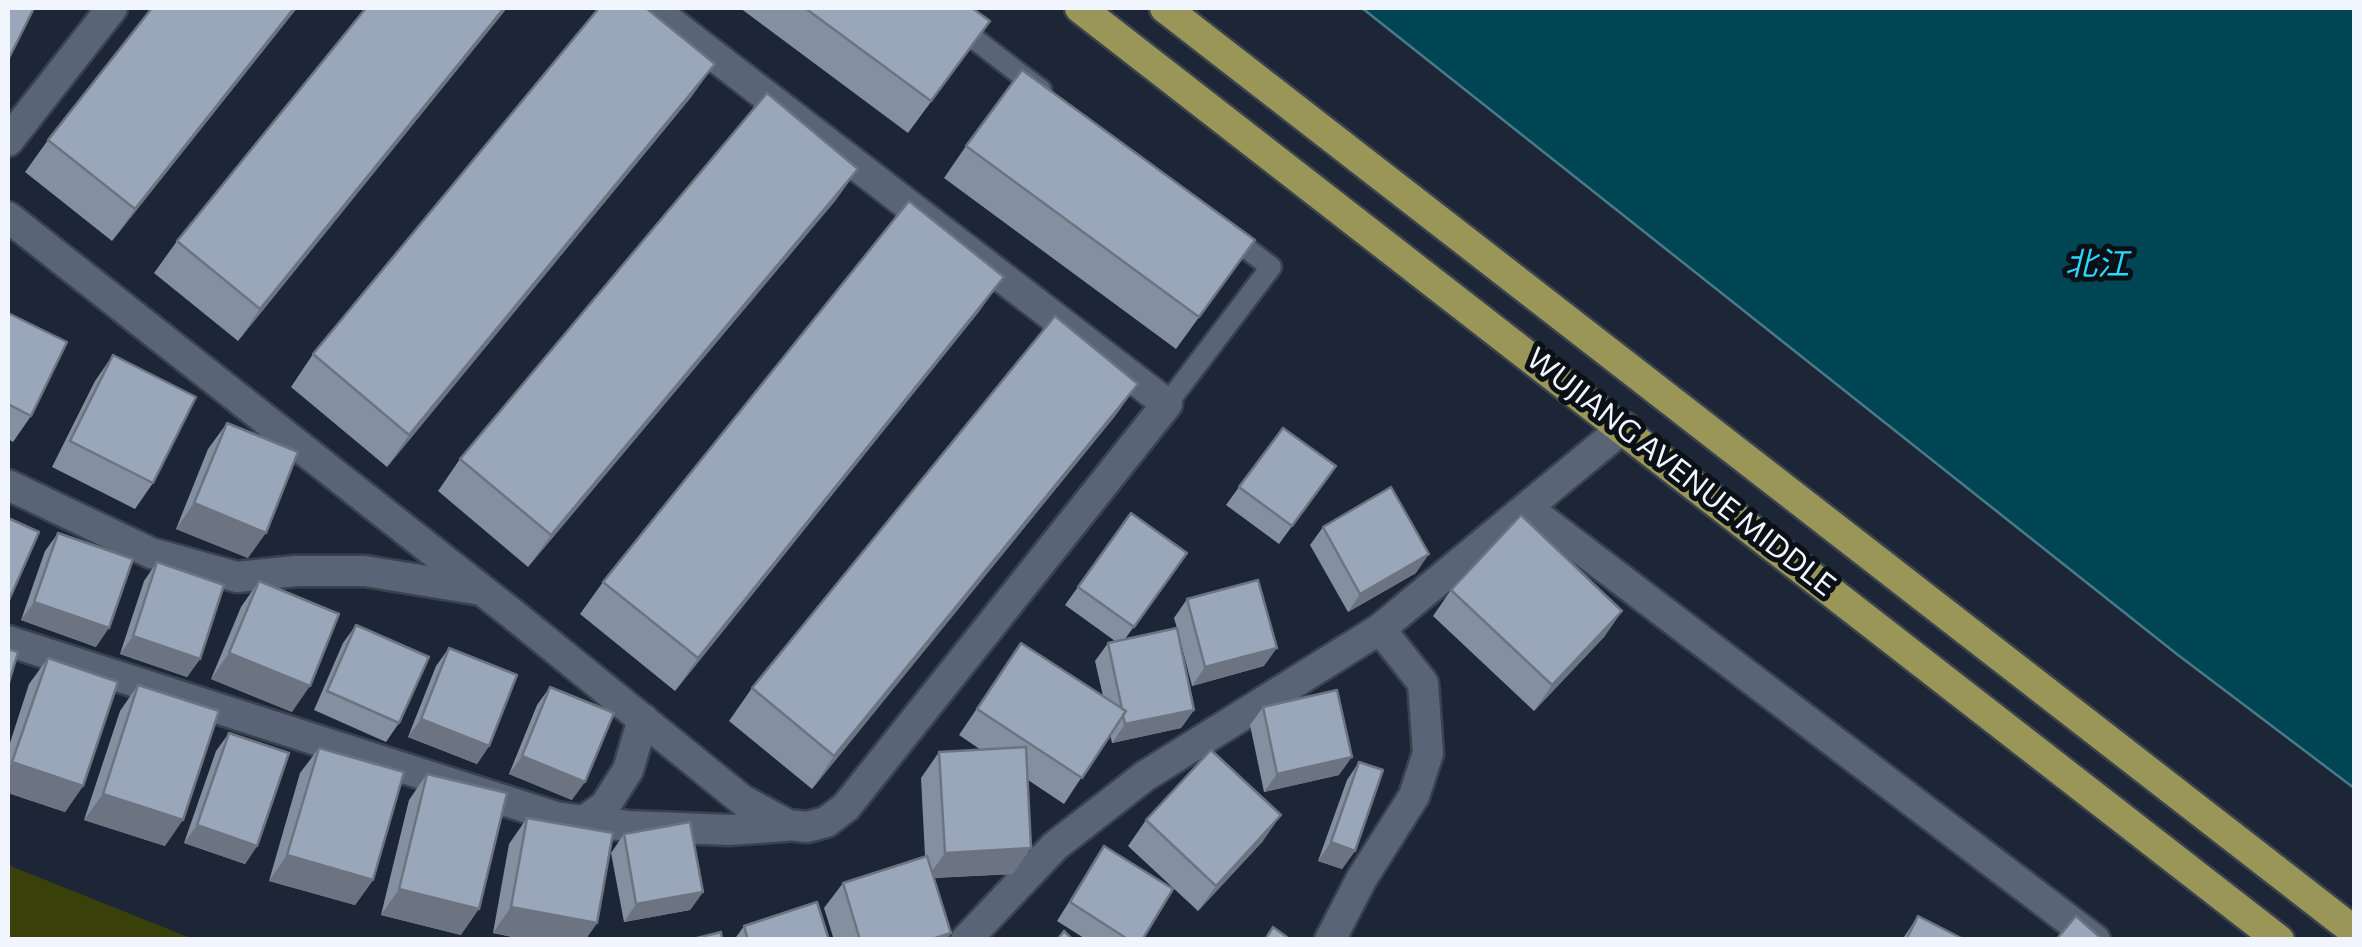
<!DOCTYPE html>
<meta charset="utf-8">
<style>
body{margin:0}
#map{position:relative;width:2362px;height:947px;overflow:hidden;background:#1d2636;font-family:Commissioner,sans-serif}
canvas{display:block}
.frame{position:absolute;inset:0;border:10px solid #f0f5fe;pointer-events:none}
</style>
<div id="map">
<canvas width="2362" height="947"></canvas>
<div class="frame"></div>
</div>
<script>
const ctx = document.querySelector('canvas').getContext('2d');
ctx.lineJoin = 'round';
function fillPath(path, color) {
  ctx.fillStyle = color;
  ctx.fill(path, 'evenodd');
}
function toPath(rows) {
  const path = new Path2D();
  for (const r of rows) {
    path.moveTo(r[0], r[1]);
    for (let i = 2; i < r.length; i += 2) path.lineTo(r[i], r[i + 1]);
  }
  return path;
}
function trace(path, color, width, dash) {
  ctx.strokeStyle = color;
  ctx.lineWidth = width;
  ctx.lineCap = dash ? 'butt' : 'round';
  ctx.setLineDash(dash || []);
  ctx.stroke(path);
}
function label(font, color, halo, rows, align = 'center') {
  ctx.font = font + ' Commissioner,"Noto Sans SC",sans-serif';
  ctx.lineWidth = 10;
  ctx.setLineDash([]);
  ctx.textBaseline = 'middle';
  ctx.strokeStyle = halo;
  ctx.fillStyle = color;
  for (const [text, x, y, turn = 0] of rows) {
    ctx.save();
    ctx.translate(x, y);
    ctx.rotate((+turn || 0) * Math.PI / 180);
    ctx.textAlign = isNaN(turn) ? turn : align;
    if (halo) ctx.strokeText(text, 0, 0);
    ctx.fillText(text, 0, 0);
    ctx.restore();
  }
}
fillPath(toPath([
 [8,865,193,939,8,939]
]), '#394009');
const water = toPath([
 [1362,8,2354,8,2354,788,2178,655,1362,8]
]);
fillPath(water, '#004554');
trace(water, '#487a87', 2.5);
const lane = toPath([
 [934,8,1041,90],
 [1167,404,1271,267,1230,236]
]);
const street = toPath([
 [8,141,112,8],
 [8,217,515,616,742,800,788,825,807,827,826,822,846,807,1167,404,652,8],
 [8,485,151,553,237,577,296,571,365,571,481,590],
 [1527,508,2095,940],
 [8,641,556,817,584,821,605,806,628,770,643,719],
 [584,821,629,826,729,830,785,826],
 [966,940,1055,846,1145,776,1380,629,1624,427],
 [1330,940,1362,878,1414,796,1428,753,1423,683,1380,629]
]);
const primary = toPath([
 [1080,8,2279,940],
 [1165,8,2354,931]
]);
trace(lane, '#3a424e', 25);
trace(street, '#3a424e', 35);
trace(primary, '#3a424e', 35);
trace(lane, '#596476', 20);
trace(street, '#596476', 30);
trace(primary, '#999657', 30);
fillPath(toPath([
 [152,8,297,8,112,241,25,172,48,140],
 [366,8,507,8,238,341,154,273,177,241],
 [740,8,972,8,967,53,908,133],
 [692,96,387,467,291,387,313,354],
 [966,146,1255,240,1176,349,944,178],
 [858,169,835,201,528,567,438,491,460,459],
 [981,309,675,691,580,614,603,582],
 [8,313,31,416,13,442,8,439],
 [113,355,153,483,135,509,52,467,95,381],
 [1138,384,1115,416,812,789,729,721,752,688],
 [227,423,248,558,176,529,208,449],
 [1336,466,1279,544,1226,505,1239,487],
 [1131,513,1187,553,1125,639,1177,628,1174,618,1187,599,1264,666,1192,686,1178,632,1194,710,1181,728,1112,743,1110,734,1064,804,1028,780,1013,874,934,878,951,933,946,940,834,940,824,908,843,883,925,856,921,778,939,752,981,750,959,735,1021,643,1103,696,1095,661,1108,643,1115,641,1065,605],
 [1323,527,1416,573,1348,612,1310,545],
 [58,533,96,647,21,620,45,551],
 [157,562,200,659,187,677,120,654,144,581],
 [259,581,292,712,211,679,241,607],
 [1451,590,1622,611,1604,637,1534,711,1433,616],
 [356,625,399,723,386,742,314,710,343,643],
 [449,648,489,746,477,764,408,737,436,666],
 [48,658,83,786,65,812,8,793,8,749,29,684],
 [138,685,165,846,84,820,120,711],
 [550,687,572,800,509,774,537,705],
 [1263,707,1339,775,1264,792,1250,725],
 [229,733,257,846,245,864,184,843,216,751],
 [319,748,373,880,355,905,269,881,300,773],
 [1359,762,1355,851,1342,869,1318,861,1347,780],
 [427,774,461,935,381,915,409,800],
 [527,818,597,923,585,940,527,940,493,933,509,844],
 [1146,820,1263,841,1198,911,1128,846],
 [624,834,703,892,690,910,624,922,611,853],
 [1104,846,1142,940,1087,940,1057,921],
 [1918,916,1965,940,1902,940],
 [744,926,829,940,734,940]
]), '#848fa0');
fillPath(toPath([
 [294,8,297,8,112,241,135,209],
 [504,8,507,8,238,341,260,309],
 [715,64,692,96,387,467,409,435],
 [858,169,835,201,528,567,551,535],
 [1004,277,981,309,675,691,698,658],
 [1138,384,1115,416,812,789,834,756],
 [194,503,266,533,248,558,176,529],
 [1429,554,1416,573,1348,612,1360,594],
 [34,602,109,628,96,647,21,620],
 [1622,611,1604,637,1534,711,1552,685],
 [133,636,200,659,187,677,120,654],
 [1277,648,1264,666,1192,686,1205,667],
 [229,653,310,686,292,712,211,679],
 [1194,710,1181,728,1112,743,1125,724],
 [421,719,489,746,477,764,408,737],
 [522,756,585,782,572,800,509,774],
 [1352,757,1339,775,1264,792,1277,774],
 [12,762,83,786,65,812,8,793,8,769],
 [103,794,183,820,165,846,84,820],
 [1281,815,1263,841,1198,911,1216,886],
 [197,825,257,846,245,864,184,843],
 [1331,842,1355,851,1342,869,1318,861],
 [1031,848,1013,874,927,878,945,853],
 [287,855,373,880,355,905,269,881],
 [399,889,479,909,461,935,381,915],
 [703,892,690,910,624,922,636,904],
 [511,907,597,923,585,940,527,940,493,933],
 [951,933,946,940,929,940]
]), '#6c7482');
const building = toPath([
 [8,8,34,8,8,60,8,8],
 [152,8,294,8,135,209,48,140,152,8],
 [366,8,504,8,260,309,177,241,366,8],
 [599,8,646,8,715,64,409,435,313,354,599,8],
 [805,8,972,8,990,21,931,101,805,8],
 [1022,70,1255,240,1199,317,966,146,1022,70],
 [767,93,858,169,551,535,460,459,767,93],
 [909,201,1004,277,698,658,603,582,909,201],
 [8,313,67,342,31,416,8,404,8,313],
 [1055,316,1138,384,834,756,752,688,1055,316],
 [113,355,196,397,153,483,70,441,113,355],
 [227,423,298,452,266,533,194,503,227,423],
 [1283,428,1336,466,1292,526,1239,487,1283,428],
 [1391,487,1429,554,1360,594,1323,527,1391,487],
 [1131,513,1187,553,1134,627,1078,587,1131,513],
 [1521,515,1622,611,1552,685,1451,590,1521,515],
 [8,518,39,532,9,600,8,599,8,518],
 [58,533,133,559,109,628,34,602,58,533],
 [157,562,224,585,200,659,133,636,157,562],
 [1258,580,1277,648,1205,667,1187,599,1258,580],
 [259,581,339,614,310,686,229,653,259,581],
 [356,625,429,657,399,723,327,691,356,625],
 [1177,628,1194,710,1125,724,1123,715,1126,711,1122,709,1108,643,1177,628],
 [1021,643,1126,711,1082,778,977,709,1021,643],
 [449,648,517,675,489,746,421,719,449,648],
 [8,649,18,652,8,686,8,649],
 [48,658,118,682,83,786,12,762,48,658],
 [138,685,219,711,183,820,103,794,138,685],
 [550,687,614,713,585,782,522,756,550,687],
 [1337,690,1352,757,1277,774,1263,707,1337,690],
 [229,733,289,753,257,846,197,825,229,733],
 [1026,747,1031,848,945,853,939,752,1026,747],
 [319,748,404,772,373,880,287,855,319,748],
 [1211,750,1281,815,1216,886,1146,820,1211,750],
 [1359,762,1383,770,1355,851,1331,842,1359,762],
 [427,774,507,793,479,909,399,889,427,774],
 [527,818,613,833,597,923,511,907,527,818],
 [690,822,703,892,636,904,624,834,690,822],
 [1104,846,1173,889,1142,940,1129,940,1070,902,1104,846],
 [927,856,951,933,929,940,860,940,843,883,927,856],
 [817,902,829,940,748,940,744,926,817,902],
 [1918,916,1965,940,1906,940,1918,916],
 [2076,916,2103,940,2056,940,2076,916],
 [1273,927,1291,940,1265,940,1273,927],
 [1064,931,1073,940,1057,940,1064,931],
 [721,932,722,940,689,940,721,932]
]);
fillPath(building, '#9aa6ba');
trace(building, '#6c7482', 2.5);
label('30px', '#f0f5fe', '#0b0f16', [
 ["WUJIANG AVENUE MIDDLE",1681,472,38]
]);
label('italic 32px', '#28d7fc', '#0b0f16', [
 ["北江",2097,264]
]);
</script>
